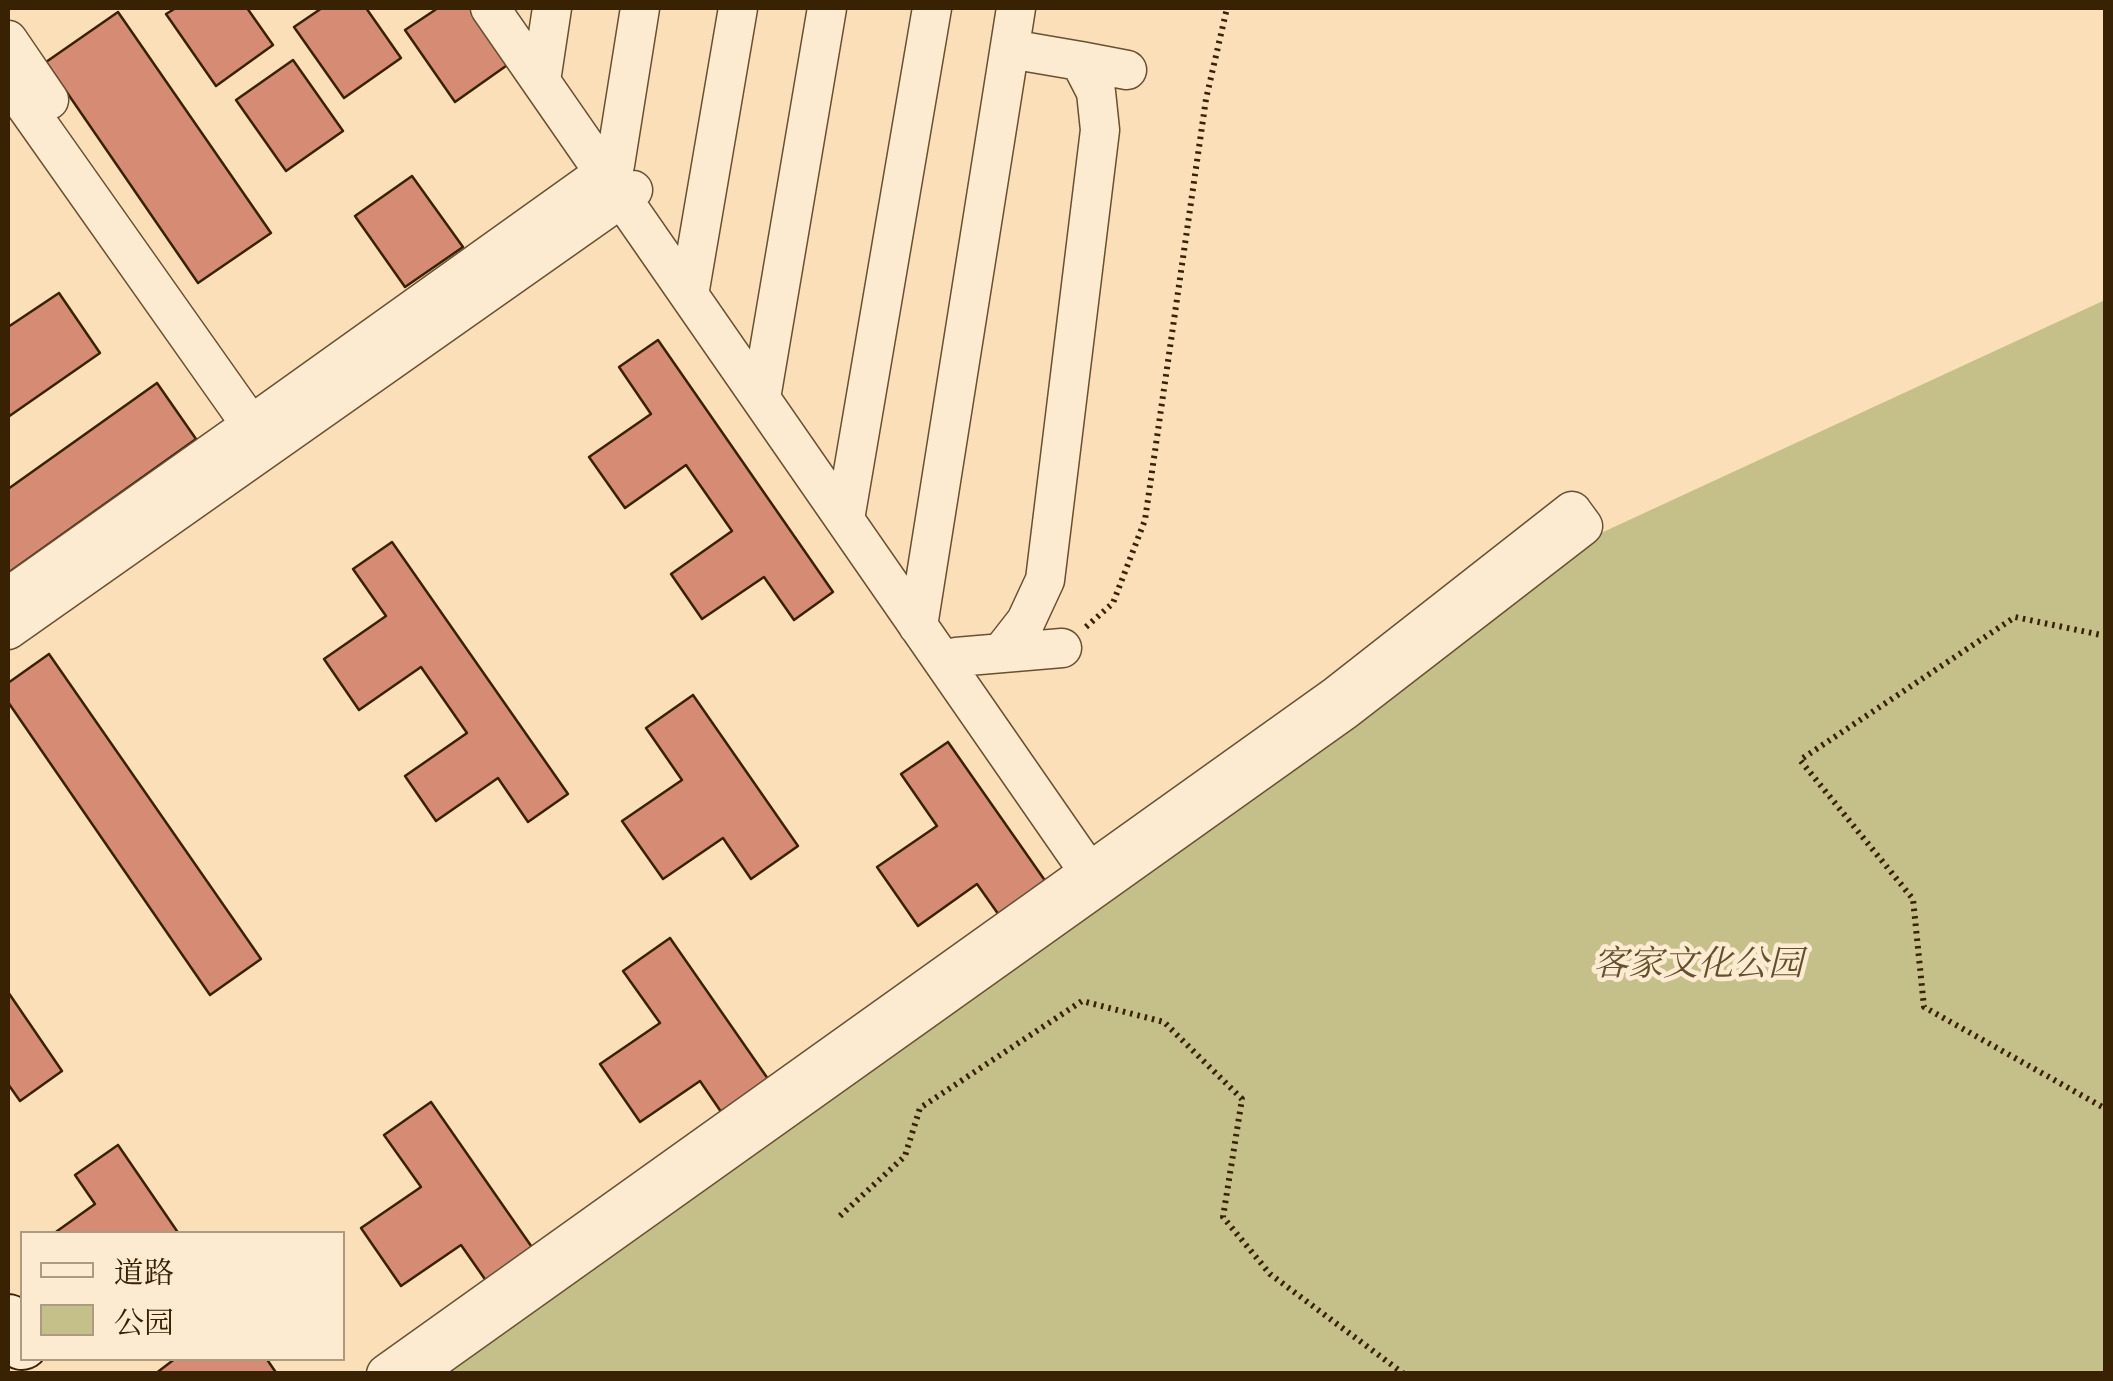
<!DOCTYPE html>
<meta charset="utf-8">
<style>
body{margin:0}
#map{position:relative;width:2113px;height:1381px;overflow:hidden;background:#fadfb8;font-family:"Libre Caslon Text","Noto Serif SC",serif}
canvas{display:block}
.frame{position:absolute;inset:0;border:10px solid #382203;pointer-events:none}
.legend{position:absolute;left:20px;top:1231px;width:325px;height:130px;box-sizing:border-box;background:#fcead1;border:2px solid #ae9a7f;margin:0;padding:12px 18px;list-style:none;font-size:30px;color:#382203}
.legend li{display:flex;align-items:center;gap:20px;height:50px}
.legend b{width:50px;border:2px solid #ae9a7f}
</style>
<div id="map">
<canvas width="2113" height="1381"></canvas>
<div class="frame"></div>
<ul class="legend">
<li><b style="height:12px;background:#fcead1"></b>道路</li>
<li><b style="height:28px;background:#c5c08a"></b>公园</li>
</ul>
</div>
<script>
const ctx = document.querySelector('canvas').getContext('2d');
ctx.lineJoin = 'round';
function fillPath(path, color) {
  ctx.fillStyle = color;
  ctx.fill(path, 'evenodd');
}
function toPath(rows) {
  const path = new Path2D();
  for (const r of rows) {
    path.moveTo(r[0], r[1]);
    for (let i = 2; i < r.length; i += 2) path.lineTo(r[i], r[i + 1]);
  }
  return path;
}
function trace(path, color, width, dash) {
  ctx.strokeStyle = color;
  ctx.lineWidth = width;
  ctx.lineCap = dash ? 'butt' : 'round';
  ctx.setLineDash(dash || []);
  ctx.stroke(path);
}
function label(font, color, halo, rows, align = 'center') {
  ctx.font = font + ' "Libre Caslon Text","Noto Serif SC",serif';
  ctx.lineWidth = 9;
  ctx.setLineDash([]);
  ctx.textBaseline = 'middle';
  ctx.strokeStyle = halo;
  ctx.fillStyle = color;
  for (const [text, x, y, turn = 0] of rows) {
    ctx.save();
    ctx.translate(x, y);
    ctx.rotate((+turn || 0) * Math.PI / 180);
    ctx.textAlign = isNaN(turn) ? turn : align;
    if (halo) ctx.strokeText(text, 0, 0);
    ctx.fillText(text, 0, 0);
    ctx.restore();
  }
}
fillPath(toPath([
 [2105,300,2105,1373,441,1374,1588,539]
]), '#c5c08a');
const building = toPath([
 [176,8,247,8,273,45,216,86,166,14,176,8],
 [322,8,366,8,401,58,344,98,294,27,322,8],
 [438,8,475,8,513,61,455,102,405,30,438,8],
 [118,12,271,233,198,283,46,62,118,12],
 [293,60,343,131,286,171,236,100,293,60],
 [412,176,463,247,405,287,355,216,412,176],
 [59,293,100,353,8,417,8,327,59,293],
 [658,340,833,592,794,620,764,577,702,619,671,574,732,531,686,465,625,508,589,457,651,414,619,367,658,340],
 [157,383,196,439,8,573,8,489,157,383],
 [392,542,568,794,528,822,498,778,436,821,405,776,467,733,421,667,359,710,324,659,386,616,353,569,392,542],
 [49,654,261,959,210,995,8,702,8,683,49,654],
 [693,695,798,846,751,879,723,838,663,879,622,821,682,780,646,728,693,695],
 [948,742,1053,892,1006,925,977,884,918,926,877,867,937,826,901,774,948,742],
 [670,938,775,1089,728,1122,700,1081,640,1122,600,1064,660,1023,623,971,670,938],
 [8,992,62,1071,20,1101,8,1084,8,992],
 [431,1102,536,1253,489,1285,461,1245,401,1286,361,1228,421,1187,384,1135,431,1102],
 [118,1145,179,1234,53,1234,95,1204,75,1175,118,1145],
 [176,1358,266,1358,277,1374,155,1374,176,1358]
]);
fillPath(building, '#d68b75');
trace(building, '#382203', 2.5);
const street = toPath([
 [490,8,1098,885],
 [8,40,49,100],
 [1080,61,1127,70],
 [8,81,251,425,8,597],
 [541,81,552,8],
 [689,295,738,8],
 [761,398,827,8],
 [264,445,251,425,615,165,640,8],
 [845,519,932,8],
 [918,626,1016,8],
 [8,630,633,190],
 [1001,653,1026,621,1045,580,1100,130,1096,92,1080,61,1010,49],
 [956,657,1062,648],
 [386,1374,1336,696,1572,511,1583,526,1345,710,413,1374]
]);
const secondary = toPath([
 [8,1321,22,1343]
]);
trace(street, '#685130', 41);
trace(secondary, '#382203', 56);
trace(toPath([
 [1086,627,1113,603,1145,520,1206,99,1227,8],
 [2106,636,2015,617,1800,760,1913,899,1924,1007,2106,1109],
 [840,1216,905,1156,920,1108,1082,1001,1164,1022,1242,1099,1223,1217,1270,1274,1404,1374]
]), '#382203', 6, [2.5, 5]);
trace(street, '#fcead1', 38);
trace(secondary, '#fcead1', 52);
label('italic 35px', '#62512c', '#fcead1', [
 ["客家文化公园",1698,965]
]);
</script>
